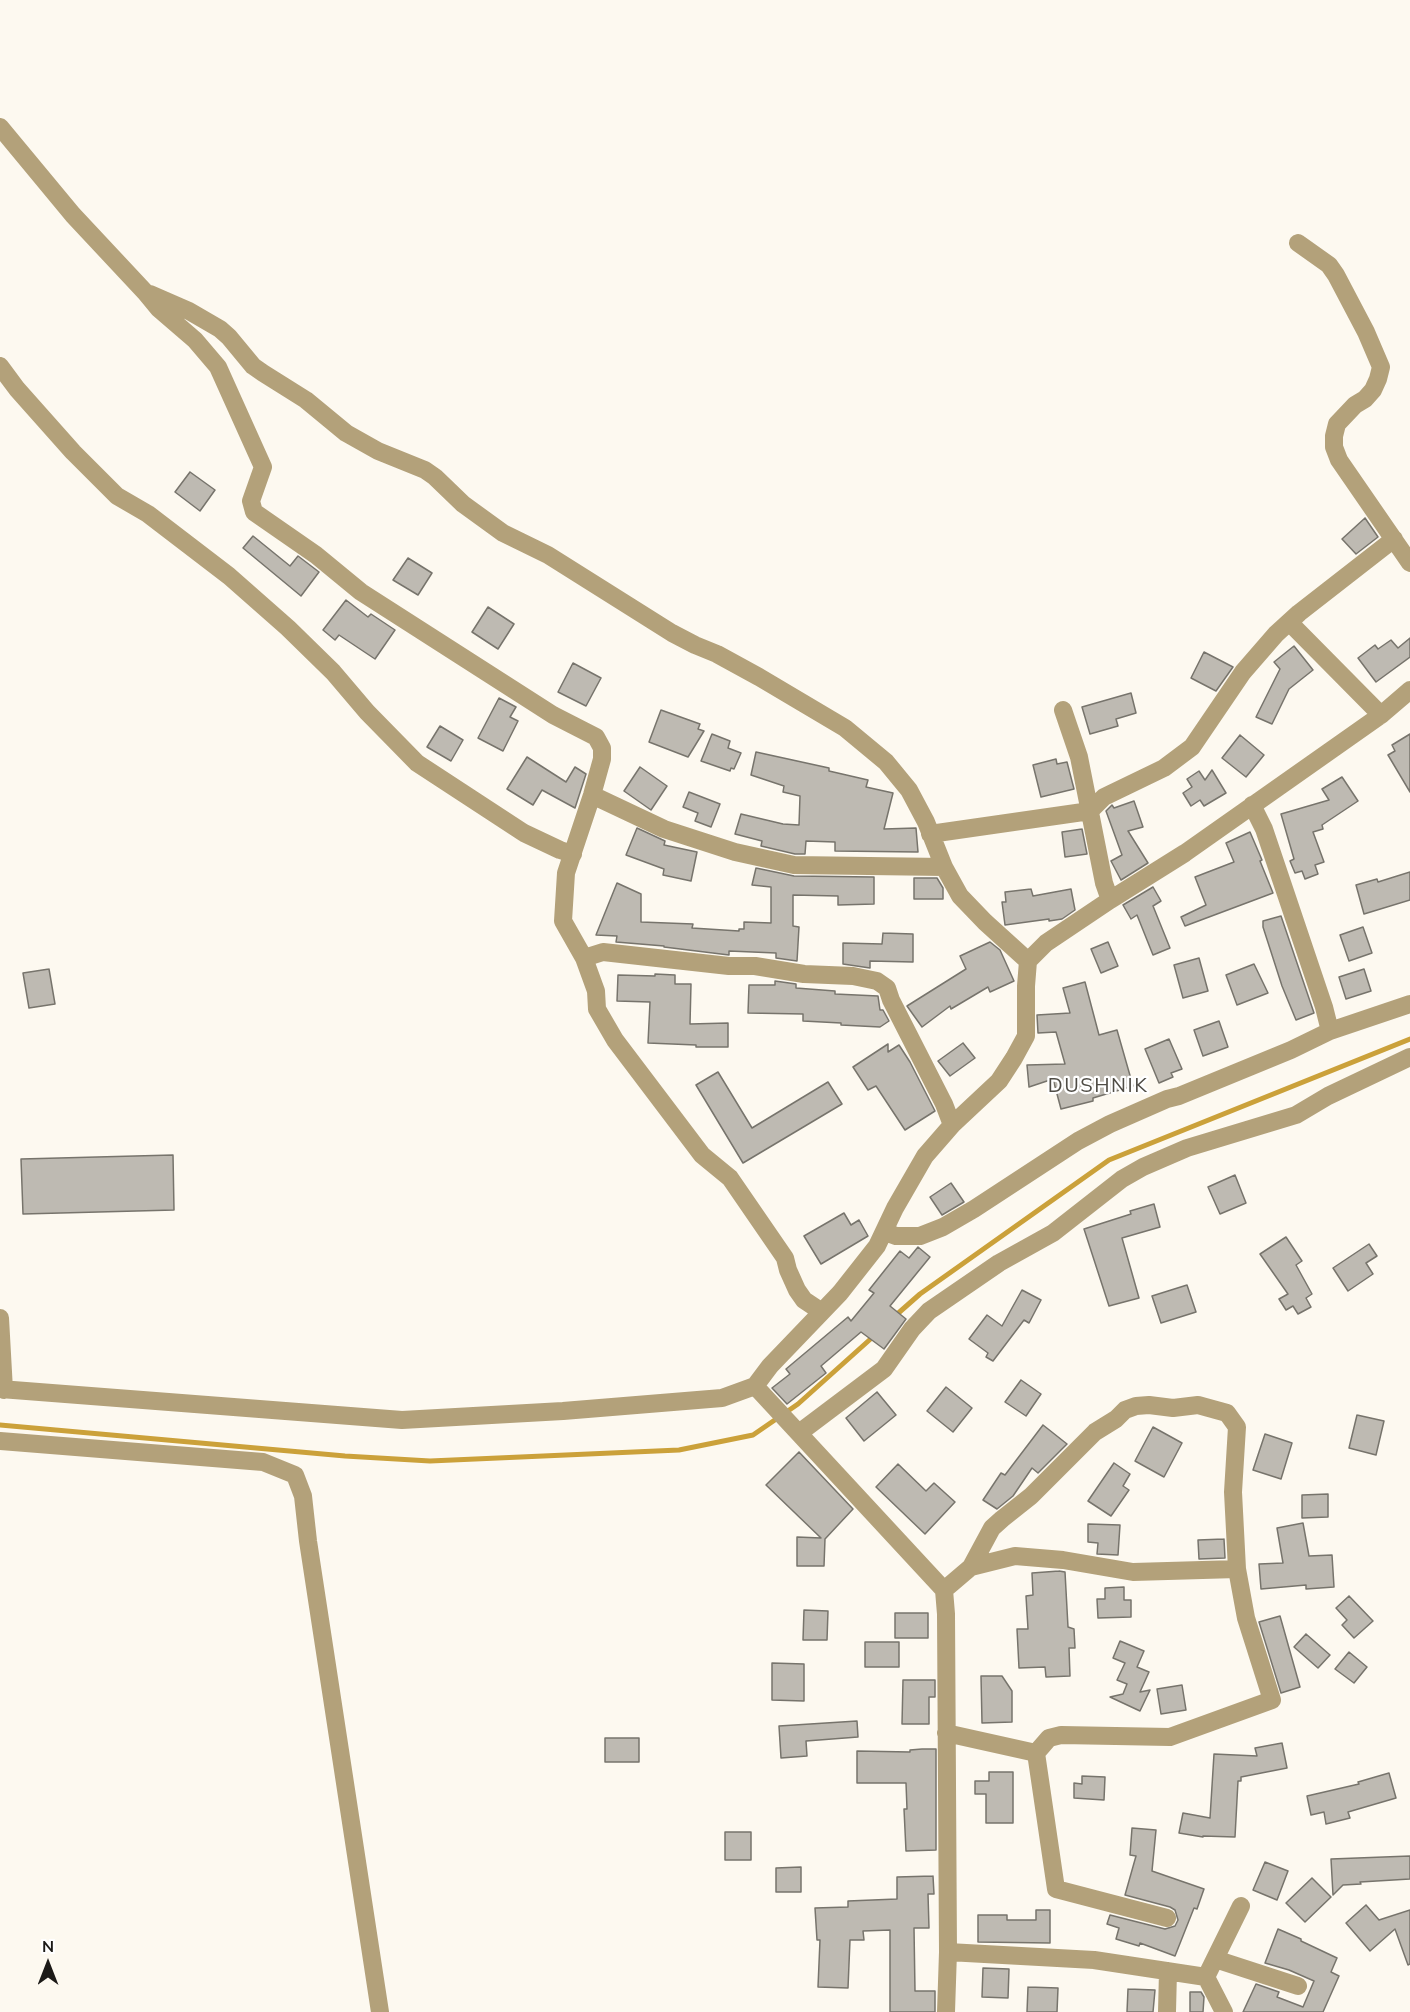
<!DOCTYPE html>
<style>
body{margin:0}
#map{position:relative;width:1410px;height:2012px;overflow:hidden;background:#fdf9f0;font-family:Mulish,sans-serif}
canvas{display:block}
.north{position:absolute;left:18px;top:1934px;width:60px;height:60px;-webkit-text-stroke:4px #fff;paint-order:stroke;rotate:0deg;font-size:16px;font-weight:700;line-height:24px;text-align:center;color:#1c1a17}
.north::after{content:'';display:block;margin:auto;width:21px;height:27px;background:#1c1a17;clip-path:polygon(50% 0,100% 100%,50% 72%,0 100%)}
</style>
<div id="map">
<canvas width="1410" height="2012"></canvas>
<div class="north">N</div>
</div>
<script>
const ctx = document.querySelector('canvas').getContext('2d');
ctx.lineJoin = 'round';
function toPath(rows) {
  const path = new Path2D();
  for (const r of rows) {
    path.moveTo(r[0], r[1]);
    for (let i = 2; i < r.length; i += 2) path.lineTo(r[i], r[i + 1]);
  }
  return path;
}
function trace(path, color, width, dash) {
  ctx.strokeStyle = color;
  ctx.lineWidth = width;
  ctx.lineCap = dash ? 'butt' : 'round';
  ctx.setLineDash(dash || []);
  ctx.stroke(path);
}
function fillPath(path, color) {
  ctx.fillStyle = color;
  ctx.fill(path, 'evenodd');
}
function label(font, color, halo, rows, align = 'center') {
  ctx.font = font + ' Mulish,sans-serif';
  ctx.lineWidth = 4.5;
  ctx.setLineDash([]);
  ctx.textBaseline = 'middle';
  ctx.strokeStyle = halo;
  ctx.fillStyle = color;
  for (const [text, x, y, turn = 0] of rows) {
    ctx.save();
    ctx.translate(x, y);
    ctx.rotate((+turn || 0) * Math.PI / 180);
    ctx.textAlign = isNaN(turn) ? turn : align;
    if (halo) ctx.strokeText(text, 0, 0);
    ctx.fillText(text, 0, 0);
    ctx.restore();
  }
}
trace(toPath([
 [895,1316,920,1294,1109,1160,1410,1039],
 [0,1425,345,1456,430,1461,679,1450,753,1435,798,1404,875,1335]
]), '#cba13a', 5);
const building = toPath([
 [190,472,215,490,200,511,175,492,190,472],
 [1365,518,1378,537,1356,554,1342,539,1365,518],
 [253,536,290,566,298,556,319,572,301,596,243,548,253,536],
 [408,558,432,573,418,595,393,580,408,558],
 [346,600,368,617,371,614,395,630,375,659,339,635,335,640,323,630,346,600],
 [488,607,514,624,498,649,472,632,488,607],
 [1410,638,1410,657,1376,682,1358,658,1375,645,1378,649,1391,640,1398,648,1410,638],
 [1294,646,1313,670,1289,689,1272,724,1256,717,1280,669,1274,662,1294,646],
 [1204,652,1233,667,1216,691,1191,678,1204,652],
 [573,663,601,678,586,706,558,692,573,663],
 [1131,693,1136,713,1116,719,1118,726,1090,734,1082,707,1131,693],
 [499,698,516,707,510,717,518,721,503,751,478,738,499,698],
 [661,710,700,724,698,729,704,731,688,757,649,742,661,710],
 [440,726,463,740,451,761,427,747,440,726],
 [712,734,730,741,728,748,741,753,734,769,731,768,730,771,701,761,712,734],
 [1410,734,1410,792,1388,755,1395,751,1392,745,1410,734],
 [1240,735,1264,755,1246,777,1222,758,1240,735],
 [756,752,829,768,829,771,868,780,866,787,893,793,884,829,916,828,918,852,835,851,835,842,806,841,805,854,795,854,761,846,762,841,735,834,741,814,783,824,799,825,800,796,783,792,784,786,751,775,756,752],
 [527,757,566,782,575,767,586,774,575,808,542,790,533,805,507,789,527,757],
 [1056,759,1057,764,1067,762,1074,789,1041,797,1033,765,1056,759],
 [640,767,667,786,651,810,624,791,640,767],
 [1212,770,1226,793,1204,806,1200,800,1191,806,1183,793,1192,787,1187,779,1199,771,1205,780,1212,770],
 [1342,777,1358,801,1322,825,1323,829,1313,832,1324,862,1315,865,1318,874,1305,879,1302,871,1295,873,1290,861,1294,859,1281,814,1329,800,1322,789,1342,777],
 [689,792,720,804,711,827,695,821,698,813,683,807,689,792],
 [1134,801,1143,827,1128,831,1148,863,1121,880,1111,861,1122,855,1106,811,1112,805,1114,808,1134,801],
 [637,828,665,841,664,845,697,852,691,881,663,875,664,869,626,855,637,828],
 [1082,829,1087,854,1065,857,1062,832,1082,829],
 [1250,832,1262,860,1260,861,1273,893,1185,926,1181,917,1206,905,1195,877,1234,862,1226,843,1250,832],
 [756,868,794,876,874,877,874,904,838,905,838,896,793,895,793,926,799,927,797,961,776,958,776,953,729,951,729,955,664,947,664,946,616,942,617,936,596,935,617,883,641,894,641,922,693,924,692,928,739,931,739,929,744,929,744,922,771,923,771,887,752,885,756,868],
 [1410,872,1410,900,1364,914,1356,885,1377,879,1378,882,1410,872],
 [914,878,937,878,943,888,943,899,914,899,914,878],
 [1153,887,1161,901,1153,906,1170,948,1153,955,1137,915,1131,919,1123,905,1153,887],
 [1031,889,1033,896,1071,889,1075,910,1062,919,1049,921,1049,919,1005,925,1002,902,1006,902,1005,892,1031,889],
 [1281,916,1314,1013,1296,1020,1282,986,1263,927,1263,921,1281,916],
 [1363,927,1372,953,1349,961,1340,935,1363,927],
 [883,933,913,934,913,962,870,961,870,968,843,964,843,943,882,944,883,933],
 [990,942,1000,950,1014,981,990,992,988,987,951,1009,950,1006,922,1027,907,1006,966,969,960,956,990,942],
 [1108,942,1118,966,1101,973,1091,949,1108,942],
 [1199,958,1208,991,1183,998,1174,965,1199,958],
 [1254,964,1268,993,1237,1005,1226,975,1254,964],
 [49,969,55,1004,29,1008,23,973,49,969],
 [1364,969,1371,991,1346,999,1339,977,1364,969],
 [655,974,675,975,675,984,691,984,690,1024,728,1023,728,1047,696,1047,696,1045,648,1043,650,1002,617,1001,618,975,655,976,655,974],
 [775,981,796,984,796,988,835,991,835,994,878,996,880,1010,883,1010,889,1021,880,1027,841,1025,841,1023,803,1021,803,1014,748,1013,749,985,775,985,775,981],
 [1085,982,1099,1035,1117,1030,1133,1086,1093,1098,1093,1101,1061,1109,1053,1079,1029,1087,1027,1065,1065,1064,1056,1032,1038,1033,1037,1015,1070,1013,1063,988,1085,982],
 [1219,1021,1228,1047,1203,1056,1194,1030,1219,1021],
 [1169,1039,1182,1069,1171,1073,1173,1077,1159,1083,1145,1049,1169,1039],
 [963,1043,975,1058,950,1076,938,1061,963,1043],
 [888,1044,888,1052,899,1045,910,1062,935,1111,905,1130,876,1086,868,1090,853,1067,888,1044],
 [718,1072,752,1128,828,1082,842,1104,743,1163,696,1085,718,1072],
 [173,1155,174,1210,23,1214,21,1159,173,1155],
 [1235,1175,1246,1203,1220,1214,1208,1187,1235,1175],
 [951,1183,964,1202,942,1215,930,1197,951,1183],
 [1154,1204,1160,1227,1122,1238,1139,1298,1109,1306,1084,1229,1131,1214,1130,1211,1154,1204],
 [844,1213,851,1225,859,1220,868,1236,821,1264,804,1236,844,1213],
 [1286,1237,1302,1261,1296,1265,1312,1294,1306,1298,1311,1307,1298,1314,1293,1306,1286,1310,1279,1299,1288,1294,1260,1254,1286,1237],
 [1369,1244,1377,1256,1366,1263,1373,1274,1348,1291,1333,1268,1369,1244],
 [918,1247,930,1257,890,1306,906,1319,884,1349,861,1332,821,1366,826,1373,787,1404,772,1388,790,1374,786,1369,848,1317,851,1321,874,1293,869,1290,900,1251,909,1258,918,1247],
 [1187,1285,1196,1312,1161,1323,1152,1296,1187,1285],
 [1022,1290,1041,1300,1029,1323,1024,1320,993,1361,986,1357,988,1353,969,1339,987,1315,1002,1326,1022,1290],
 [1021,1380,1041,1394,1026,1416,1005,1402,1021,1380],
 [946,1387,972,1408,953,1432,927,1411,946,1387],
 [877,1392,896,1415,864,1441,846,1418,877,1392],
 [1357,1415,1384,1421,1376,1455,1349,1448,1357,1415],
 [1043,1425,1067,1444,1038,1473,1032,1468,1013,1496,997,1509,983,1500,1001,1473,1005,1475,1043,1425],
 [1153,1427,1182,1443,1164,1477,1135,1461,1153,1427],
 [1265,1434,1292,1443,1281,1479,1253,1470,1265,1434],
 [799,1452,853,1509,825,1539,824,1566,797,1566,797,1537,821,1538,766,1485,799,1452],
 [1114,1463,1130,1474,1123,1486,1129,1490,1111,1516,1088,1501,1114,1463],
 [898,1464,926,1491,934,1483,955,1502,925,1534,876,1487,898,1464],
 [1328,1494,1328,1517,1302,1518,1302,1495,1328,1494],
 [1303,1523,1309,1556,1332,1555,1334,1587,1306,1589,1306,1585,1261,1589,1259,1564,1283,1563,1277,1528,1303,1523],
 [1088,1524,1120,1525,1118,1555,1097,1554,1098,1543,1088,1542,1088,1524],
 [1224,1539,1225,1558,1199,1559,1198,1540,1224,1539],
 [1059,1571,1065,1572,1068,1627,1074,1629,1075,1648,1069,1648,1070,1676,1046,1677,1045,1667,1019,1668,1017,1629,1028,1629,1026,1596,1033,1595,1032,1573,1059,1571],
 [1124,1587,1124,1600,1131,1600,1131,1617,1098,1618,1097,1599,1105,1599,1105,1588,1124,1587],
 [1349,1596,1373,1621,1354,1638,1342,1625,1347,1620,1336,1608,1349,1596],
 [804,1610,828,1611,827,1640,803,1640,804,1610],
 [895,1613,928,1613,928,1638,895,1638,895,1613],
 [1280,1616,1300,1687,1281,1693,1259,1622,1280,1616],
 [1306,1634,1330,1655,1318,1668,1294,1647,1306,1634],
 [1120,1641,1144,1651,1137,1667,1149,1672,1140,1692,1150,1690,1140,1711,1110,1697,1123,1694,1127,1684,1117,1680,1125,1663,1113,1658,1120,1641],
 [865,1642,899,1642,899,1667,865,1667,865,1642],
 [1349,1652,1367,1667,1354,1683,1335,1669,1349,1652],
 [772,1663,804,1664,804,1701,772,1700,772,1663],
 [981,1676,1002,1676,1012,1691,1012,1722,982,1723,981,1676],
 [903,1680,935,1680,935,1697,929,1697,929,1724,902,1724,903,1680],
 [1182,1685,1186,1710,1161,1714,1157,1689,1182,1685],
 [857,1721,858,1737,806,1741,807,1756,781,1758,779,1726,857,1721],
 [605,1738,639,1738,639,1762,605,1762,605,1738],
 [1282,1743,1287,1768,1241,1777,1241,1781,1238,1781,1235,1837,1203,1836,1203,1837,1179,1833,1183,1813,1210,1818,1214,1754,1257,1756,1255,1748,1282,1743],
 [922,1749,936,1749,936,1850,906,1851,904,1809,907,1809,906,1783,857,1783,857,1751,910,1752,910,1750,922,1749],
 [989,1772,1013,1772,1013,1823,986,1823,986,1794,975,1794,975,1781,989,1781,989,1772],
 [1389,1773,1396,1798,1348,1812,1350,1818,1326,1824,1324,1812,1311,1815,1307,1796,1359,1784,1358,1782,1389,1773],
 [1082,1776,1105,1777,1104,1800,1074,1798,1074,1783,1082,1784,1082,1776],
 [1132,1828,1156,1830,1152,1871,1204,1889,1197,1909,1194,1908,1175,1956,1140,1943,1139,1946,1116,1939,1119,1928,1107,1924,1110,1915,1165,1929,1175,1926,1178,1920,1175,1910,1170,1907,1125,1895,1136,1856,1130,1855,1132,1828],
 [725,1832,751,1832,751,1860,725,1860,725,1832],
 [1410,1856,1410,1879,1360,1882,1361,1884,1343,1885,1333,1895,1331,1859,1410,1856],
 [1265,1862,1288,1871,1277,1900,1253,1890,1265,1862],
 [801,1867,801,1892,776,1892,776,1868,801,1867],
 [933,1876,934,1894,928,1894,929,1928,914,1928,915,1991,935,1991,935,2012,890,2012,890,1930,863,1931,864,1940,850,1940,848,1988,818,1987,820,1940,817,1940,815,1908,848,1907,848,1901,897,1899,897,1877,933,1876],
 [1312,1878,1331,1897,1305,1922,1286,1903,1312,1878],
 [1366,1905,1379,1920,1410,1910,1410,1964,1408,1965,1395,1929,1370,1951,1346,1923,1366,1905],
 [1036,1910,1050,1910,1050,1943,978,1942,978,1915,1007,1915,1007,1920,1036,1920,1036,1910],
 [1278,1929,1301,1939,1301,1941,1337,1958,1331,1972,1339,1976,1323,2012,1243,2012,1256,1984,1279,1992,1277,1997,1303,2007,1314,1981,1289,1970,1265,1963,1278,1929],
 [983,1968,1009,1969,1008,1998,982,1997,983,1968],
 [1028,1987,1058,1988,1057,2012,1027,2012,1028,1987],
 [1128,1989,1155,1990,1153,2012,1127,2012,1128,1989],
 [1190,1992,1201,1992,1204,1997,1203,2012,1190,2012,1190,1992]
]);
fillPath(building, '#bebab2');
trace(building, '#77746c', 1.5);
trace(toPath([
 [0,127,73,215,145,292,159,309,195,340,218,367,263,467,251,501,254,512,316,555,361,592,553,715,596,737,602,748,602,759,592,795,566,873,563,921,584,958,596,991,597,1009,615,1040,702,1155,730,1178,785,1258,788,1270,797,1290,804,1300,822,1312],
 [1298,243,1329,265,1336,275,1366,332,1381,367,1378,379,1373,390,1365,399,1355,405,1337,424,1334,436,1334,447,1339,460,1410,563],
 [150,294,189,311,220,329,229,337,253,366,263,373,306,400,346,433,378,451,425,470,435,477,463,504,503,533,548,555,672,633,695,645,717,654,759,677,845,728,886,762,909,790,926,822,944,867,960,896,985,922,1028,961],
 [0,366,17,389,73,452,117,496,148,514,229,576,288,628,333,672,367,712,417,763,524,833,560,850,573,854],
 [1290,623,1381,715],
 [1063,710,1079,757,1104,883,1110,900],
 [592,795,664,829,735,852,794,865,944,867],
 [1252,805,1264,829,1324,1007,1330,1031],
 [930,834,1090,811,1104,797,1164,768,1192,747,1243,672,1276,634,1299,613,1394,539],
 [584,958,603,952,729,966,755,966,804,974,853,976,877,981,887,988,891,1000,944,1104,952,1125],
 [885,1232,896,1236,920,1236,943,1227,974,1209,1078,1141,1110,1124,1167,1099,1179,1096,1291,1050,1330,1031,1410,1004],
 [0,1318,4,1390],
 [755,1386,944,1590,946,1614,948,1952,946,2012],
 [0,1389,402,1420,563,1411,722,1398,755,1386,770,1366,840,1293,877,1246,895,1208,925,1156,952,1125,999,1081,1014,1058,1026,1036,1026,986,1028,961,1046,943,1110,900,1185,853,1381,715,1410,690],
 [799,1433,884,1369,912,1329,929,1311,999,1263,1053,1233,1122,1179,1143,1167,1187,1148,1296,1115,1328,1096,1410,1057],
 [0,1441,263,1462,295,1475,303,1496,308,1541,380,2012],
 [971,1567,1015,1556,1063,1560,1133,1572,1237,1569],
 [944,1590,971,1567,992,1528,1002,1519,1031,1496,1095,1432,1116,1419,1125,1410,1136,1406,1149,1405,1173,1408,1198,1405,1227,1413,1237,1427,1233,1492,1237,1569,1246,1618,1272,1700,1170,1737,1061,1735,1049,1738,1036,1753,946,1733],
 [1036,1753,1056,1889,1167,1918],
 [948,1952,1094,1960,1206,1977,1241,1906],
 [1215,1959,1298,1986],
 [1206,1977,1224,2012],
 [1167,2012,1168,1971]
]), '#b3a17a', 18);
ctx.letterSpacing = '1.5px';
label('20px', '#4f4c45', '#fff', [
 ["DUSHNIK",1098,1086]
]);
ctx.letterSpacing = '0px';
</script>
